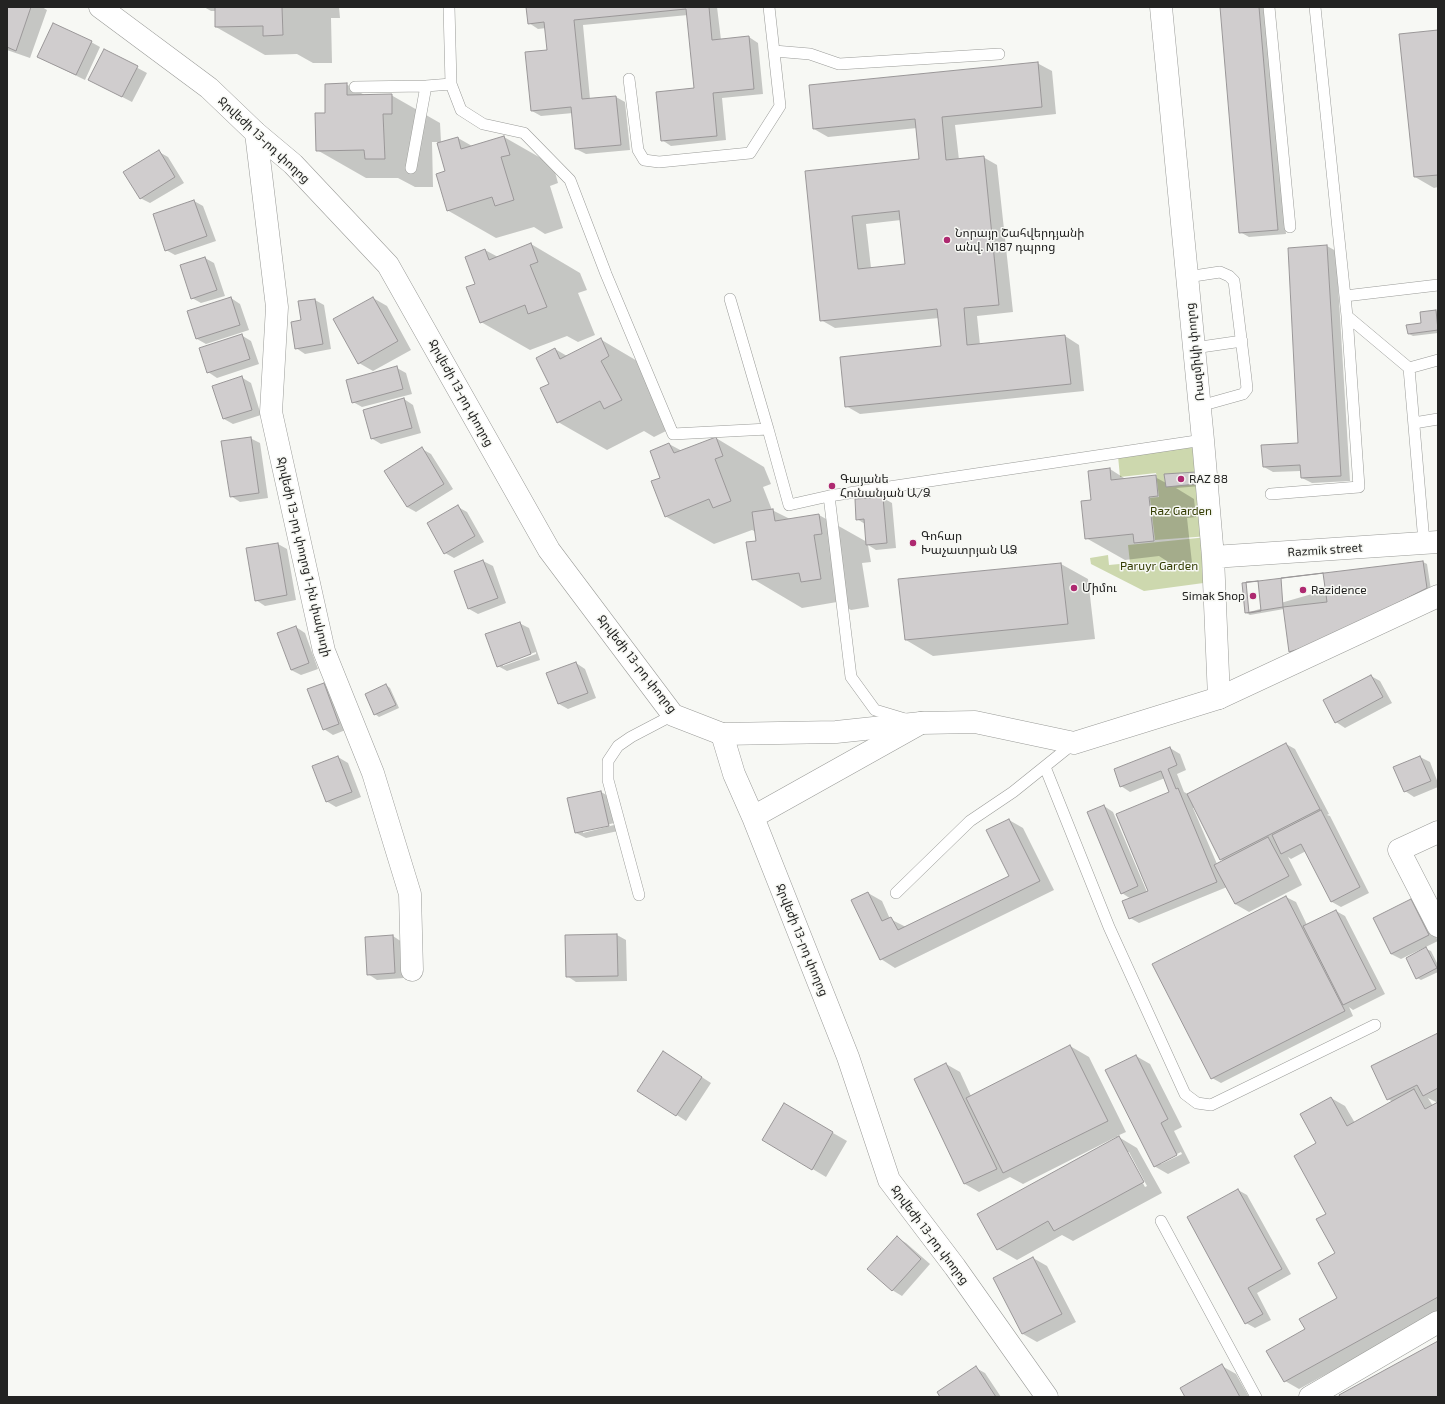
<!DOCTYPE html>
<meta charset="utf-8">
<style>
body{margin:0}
#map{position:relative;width:1445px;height:1404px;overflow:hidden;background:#f7f8f4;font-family:"Exo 2",sans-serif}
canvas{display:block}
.frame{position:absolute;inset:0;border:8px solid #232322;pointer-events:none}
</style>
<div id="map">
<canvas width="1445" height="1404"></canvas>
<div class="frame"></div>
</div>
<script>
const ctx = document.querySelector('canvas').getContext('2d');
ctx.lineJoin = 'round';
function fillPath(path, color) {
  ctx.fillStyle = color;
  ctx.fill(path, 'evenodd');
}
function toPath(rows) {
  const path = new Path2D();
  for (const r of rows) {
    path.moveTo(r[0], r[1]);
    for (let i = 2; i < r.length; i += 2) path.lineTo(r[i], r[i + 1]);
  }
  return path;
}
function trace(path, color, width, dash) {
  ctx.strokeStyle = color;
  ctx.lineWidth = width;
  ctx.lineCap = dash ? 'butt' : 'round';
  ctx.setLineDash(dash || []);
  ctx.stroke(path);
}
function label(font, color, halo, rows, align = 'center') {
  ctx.font = font + ' "Exo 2","Noto Sans Armenian",sans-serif';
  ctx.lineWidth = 3;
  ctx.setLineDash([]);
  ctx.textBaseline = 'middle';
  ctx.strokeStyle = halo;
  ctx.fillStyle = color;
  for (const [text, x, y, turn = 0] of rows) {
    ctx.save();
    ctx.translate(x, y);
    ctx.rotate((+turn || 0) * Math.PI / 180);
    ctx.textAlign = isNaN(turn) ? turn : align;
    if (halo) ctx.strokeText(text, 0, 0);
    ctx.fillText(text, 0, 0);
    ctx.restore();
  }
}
fillPath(toPath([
 [1201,443,1209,536,1155,540,1150,498,1159,497,1156,473,1120,477,1118,456],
 [1208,537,1211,582,1144,591,1091,564,1090,558,1108,555,1109,565,1130,563,1128,545]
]), '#cdd8ae');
fillPath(toPath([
 [7,7,42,7,47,10,30,58,7,50],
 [204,7,339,7,340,18,331,18,332,63,313,63,297,54,265,55,216,27,216,11,211,11],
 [527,7,717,7,721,40,749,37,758,43,763,94,722,98,726,140,671,146,662,140,695,89,688,15,583,25,590,99,616,97,625,102,630,150,586,154,576,149,573,113,541,116,532,111,548,50,546,28,538,29,529,23],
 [1221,7,1267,7,1286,234,1249,237,1240,232],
 [1438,31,1438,187,1434,188,1415,177],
 [91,42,100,47,85,80,38,57],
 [104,50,147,73,132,102,99,85],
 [1037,63,1052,71,1056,114,955,125,959,160,983,157,997,165,1013,312,977,316,980,345,1065,336,1079,345,1084,391,860,414,846,406,942,347,939,318,835,328,821,320,806,172,920,160,917,128,828,137,814,129],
 [901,220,906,265,871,268,866,224],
 [346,84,366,96,391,95,440,123,441,142,432,142,433,187,415,187,398,178,366,178,317,150],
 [504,137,553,165,558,183,550,186,563,228,545,234,534,227,496,238,447,210,446,172,458,138,472,146],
 [159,152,168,157,184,183,150,203,140,198],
 [194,201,203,206,216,241,175,255,166,250],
 [531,244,580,273,587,290,578,293,595,335,578,342,567,336,530,350,481,322,485,250,498,257],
 [1327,246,1336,251,1350,481,1312,483,1302,478,1301,471,1273,472,1264,467,1299,444],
 [205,258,214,263,225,296,201,303,192,298],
 [231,298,240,304,249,330,206,344,197,339,189,312],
 [373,298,387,306,411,350,373,371,359,363],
 [315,300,324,305,331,349,305,354,296,348,302,321],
 [1436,311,1438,312,1438,333,1413,336,1409,334,1422,324],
 [241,335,251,341,259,364,217,378,208,372],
 [600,339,649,368,670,429,654,437,644,431,607,450,558,422,550,384,555,349,567,356],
 [397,368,406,373,412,394,362,407,353,402],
 [241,377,251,383,261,415,233,424,224,419],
 [404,399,413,405,421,433,381,444,371,438],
 [250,438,260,443,268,498,240,502,231,496],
 [716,438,764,467,771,484,763,487,772,510,790,519,819,515,867,542,865,524,857,519,883,498,892,503,896,548,876,550,868,545,871,562,862,563,869,607,851,610,837,602,802,608,753,579,757,542,756,532,752,530,714,544,665,516,661,478,651,451,669,444,682,451],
 [422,449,431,454,453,489,416,512,407,507],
 [1110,469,1127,480,1155,477,1166,483,1200,475,1201,486,1176,488,1194,499,1196,517,1187,518,1192,563,1173,565,1159,556,1125,560,1086,538,1092,500],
 [458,507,467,512,484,542,454,558,445,553],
 [278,544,287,549,296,600,265,606,256,600],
 [483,561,493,566,506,603,478,614,469,609],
 [1423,562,1427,564,1431,590,1294,654,1290,652,1284,609,1250,615,1246,613],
 [1061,564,1088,579,1095,639,933,656,906,640],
 [519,623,529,628,540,660,507,671,498,666],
 [536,652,536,654,503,666,503,663],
 [296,627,305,633,318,669,301,675,291,670],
 [576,663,585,669,596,698,568,709,559,704],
 [1371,676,1380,681,1392,703,1345,728,1336,722],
 [323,684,333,689,348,729,333,735,324,729],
 [386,685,390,688,399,708,379,717,375,714],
 [1286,744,1295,749,1329,814,1327,815,1330,816,1369,893,1341,907,1332,902,1306,851,1291,859,1288,857,1302,885,1249,912,1235,904,1227,887,1139,923,1130,918,1131,899,1122,893,1104,806,1113,812,1147,892,1149,891,1171,793,1165,778,1130,792,1121,786,1170,748,1180,754,1186,770,1177,774,1184,792,1188,794],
 [1195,807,1221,859,1224,861,1217,864,1193,808],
 [338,757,348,763,361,797,336,807,326,801],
 [1420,757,1430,762,1438,783,1438,787,1414,797,1405,791],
 [601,792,610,797,618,831,586,838,576,833],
 [614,823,614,825,583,833,583,831],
 [1009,820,1023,828,1054,890,895,968,881,959,868,893,882,901,890,919,906,927,1010,876],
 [1286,897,1296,902,1307,925,1336,911,1345,916,1385,994,1353,1010,1349,1007,1353,1016,1221,1083,1212,1078],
 [1411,900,1420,905,1438,941,1401,959,1391,954],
 [617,935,626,940,627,981,576,982,567,976],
 [393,936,402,942,404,978,377,980,368,974],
 [1426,949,1431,951,1438,965,1438,972,1421,980,1417,978],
 [1438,1034,1438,1313,1299,1389,1285,1381,1306,1330,1338,1298,1336,1253,1327,1214,1318,1144,1331,1098,1345,1106,1355,1123,1393,1102,1388,1099],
 [1428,1098,1438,1103,1433,1106],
 [1070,1046,1089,1057,1126,1132,1117,1136,1137,1148,1162,1193,1073,1241,1062,1235,1017,1260,998,1249,1117,1138,1116,1137,1023,1184,1010,1177,979,1192,965,1184,915,1079,946,1064,960,1072,971,1096],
 [1126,1152,1129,1152,1147,1186,1145,1187],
 [1136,1056,1150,1064,1182,1127,1174,1131,1190,1163,1168,1174,1154,1166],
 [1181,1152,1182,1154,1161,1164,1161,1162],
 [672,1058,711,1083,686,1121,639,1090],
 [784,1105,847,1141,826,1177,764,1140],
 [1238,1190,1247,1195,1291,1274,1257,1293,1271,1320,1255,1328,1246,1323],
 [897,1238,906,1243,930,1264,902,1296,892,1290],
 [1033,1258,1047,1266,1076,1322,1037,1342,1023,1334],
 [1222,1366,1236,1374,1249,1397,1187,1397],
 [976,1368,985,1373,1001,1397,941,1397]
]), '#0003');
const building = toPath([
 [7,7,31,7,16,51,7,47,7,7],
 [215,7,282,7,283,35,263,36,263,26,215,27,215,7],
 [526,7,709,7,712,40,749,36,754,89,713,93,717,136,661,141,656,92,694,88,686,9,574,20,582,99,616,96,621,145,575,149,571,107,531,111,525,52,547,50,544,22,528,24,526,7],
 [1220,7,1259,7,1278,230,1239,233,1220,7],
 [53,23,92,41,76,75,37,57,53,23],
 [1438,30,1438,175,1414,177,1399,34,1438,30],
 [104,49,138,66,122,97,88,80,104,49],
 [1038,62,1042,107,942,117,946,160,984,156,999,305,964,308,967,345,1065,335,1071,384,845,407,840,357,941,346,937,309,820,321,805,171,919,159,915,119,813,129,809,85,1038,62],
 [899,211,905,264,858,269,852,216,899,211],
 [347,83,347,95,392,94,392,114,383,114,385,159,365,159,364,150,316,151,315,113,325,113,325,84,347,83],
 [504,136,510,155,501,157,514,200,495,206,492,197,447,211,436,174,445,171,437,143,458,137,461,149,504,136],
 [159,150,175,177,140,199,123,172,159,150],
 [194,200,207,236,165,251,153,214,194,200],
 [531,243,538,262,530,265,547,307,528,314,525,305,480,323,466,287,475,284,465,257,485,249,489,260,531,243],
 [1327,245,1341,476,1301,478,1300,465,1263,467,1261,445,1298,443,1288,248,1327,245],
 [205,257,217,290,191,299,180,265,205,257],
 [231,297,240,325,196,339,187,311,231,297],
 [373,297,398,341,358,364,333,319,373,297],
 [315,299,323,344,295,349,291,322,301,320,298,301,315,299],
 [1436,310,1438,330,1408,334,1406,325,1421,323,1420,312,1436,310],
 [242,334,250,359,207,373,199,348,242,334],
 [601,338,609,356,601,361,622,400,604,409,600,401,557,423,540,388,549,384,536,358,555,348,560,359,601,338],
 [397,366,403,389,352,403,346,380,397,366],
 [242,376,252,410,223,419,212,386,242,376],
 [404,398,412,428,371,439,363,410,404,398],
 [251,437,259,493,230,497,221,441,251,437],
 [716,437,723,456,715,459,731,501,713,508,709,499,665,517,651,481,660,478,650,451,669,443,674,453,716,437],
 [422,447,444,484,407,507,384,471,422,447],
 [1110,468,1111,480,1156,475,1158,496,1149,497,1154,541,1134,543,1133,534,1085,539,1081,501,1091,500,1088,471,1110,468],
 [1196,472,1197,484,1166,487,1164,474,1196,472],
 [883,497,887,543,866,545,864,519,856,520,855,499,883,497],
 [458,505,475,536,444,554,427,523,458,505],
 [773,509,775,521,819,514,822,534,814,535,821,579,801,582,799,573,752,580,746,542,756,541,752,512,773,509],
 [278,543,287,595,255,601,246,548,278,543],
 [483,560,498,598,468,609,454,571,483,560],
 [1423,561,1427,588,1321,642,1289,652,1283,607,1245,613,1242,583,1423,561],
 [1061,563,1068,624,905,640,898,579,1061,563],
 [1323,573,1327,602,1283,607,1281,578,1323,573],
 [1258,581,1261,611,1249,613,1246,582,1258,581],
 [520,622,531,654,497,667,485,634,520,622],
 [296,626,309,663,291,670,277,633,296,626],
 [576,662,588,693,558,704,546,673,576,662],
 [1371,675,1383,697,1335,723,1323,700,1371,675],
 [324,683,339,724,323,730,307,689,324,683],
 [386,684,396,705,374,715,365,694,386,684],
 [1286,743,1320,809,1220,860,1187,794,1286,743],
 [1170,747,1177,765,1168,769,1176,789,1178,788,1217,882,1129,919,1122,901,1148,891,1116,814,1169,792,1161,771,1120,787,1114,769,1170,747],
 [338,756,352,792,326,802,312,766,338,756],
 [1420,756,1431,781,1404,792,1393,767,1420,756],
 [601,791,609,826,575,833,567,798,601,791],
 [1104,805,1138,886,1121,894,1087,812,1104,805],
 [1321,810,1360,887,1331,902,1301,844,1281,854,1272,835,1321,810],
 [1009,819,1040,881,880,960,851,900,868,892,882,921,891,917,898,930,1009,876,986,830,1009,819],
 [1268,837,1289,876,1235,904,1214,865,1268,837],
 [1286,896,1345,1011,1211,1079,1152,964,1286,896],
 [1411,899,1429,935,1391,954,1373,918,1411,899],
 [1336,910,1376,989,1343,1005,1303,926,1336,910],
 [617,934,618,976,566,977,565,935,617,934],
 [393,935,395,973,367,975,365,937,393,935],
 [1426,947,1437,968,1416,979,1406,958,1426,947],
 [1438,1033,1438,1088,1423,1096,1417,1085,1387,1100,1371,1066,1438,1033],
 [1070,1045,1108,1121,1003,1173,966,1098,1070,1045],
 [663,1051,702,1077,676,1116,637,1091,663,1051],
 [1136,1055,1168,1119,1161,1123,1177,1155,1154,1167,1105,1070,1136,1055],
 [946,1063,997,1169,964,1184,914,1079,946,1063],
 [1414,1089,1425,1109,1438,1102,1438,1297,1284,1382,1266,1351,1305,1329,1299,1319,1337,1298,1318,1263,1335,1253,1316,1219,1326,1214,1294,1156,1316,1143,1300,1114,1331,1097,1347,1126,1414,1089],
 [784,1103,833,1132,812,1170,762,1140,784,1103],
 [1119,1136,1144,1182,1054,1231,1048,1221,997,1250,977,1214,1119,1136],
 [1238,1189,1282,1269,1248,1288,1263,1314,1245,1324,1187,1217,1238,1189],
 [897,1236,921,1259,892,1291,867,1269,897,1236],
 [1033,1257,1062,1314,1022,1334,993,1278,1033,1257],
 [1438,1341,1438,1397,1340,1397,1339,1395,1438,1341],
 [1222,1364,1240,1397,1185,1397,1180,1388,1222,1364],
 [976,1366,996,1397,940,1397,937,1392,976,1366]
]);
fillPath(building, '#d0cdce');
trace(building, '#9a9798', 1);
const service = toPath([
 [449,7,451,84,461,110,483,124,524,133,570,180,606,274,673,434,768,429,789,505,829,496,851,677,875,710,905,719],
 [1269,7,1290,227],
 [1315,7,1347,316,1409,368,1424,542],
 [774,51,810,54,839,64,999,54],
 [629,79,638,150,644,160,659,162,750,153,780,106,769,7],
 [355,87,426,86,451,84],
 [411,168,426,86],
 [1187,277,1220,272,1229,276,1234,281,1246,379,1247,389,1243,394,1200,406],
 [1345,296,1438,285],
 [730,299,768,429],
 [1194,348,1242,341],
 [1409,368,1438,360],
 [1414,423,1438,419],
 [1271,494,1359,487,1347,316],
 [829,496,1203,440],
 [1045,767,1109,927,1185,1094,1197,1103,1211,1105,1375,1025],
 [896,893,970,821,1013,792,1074,743],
 [639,895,608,780,608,761,618,746,631,737,673,715],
 [1161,1221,1256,1397]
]);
const minor = toPath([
 [1161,7,1203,440,1213,557,1219,698],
 [256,133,277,307,271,412,324,651,373,773,410,894,412,970],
 [1213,557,1438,542],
 [722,734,734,774,753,817,848,1057,889,1180,955,1267,1047,1397],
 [753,817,921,723],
 [1438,832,1399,850,1438,926],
 [1310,1397,1438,1322]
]);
const tertiary = toPath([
 [100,7,209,88,256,133,293,164,388,265,549,550,673,715,722,734,836,732,921,723,975,722,1074,743,1219,698,1438,596]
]);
trace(service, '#9a9b98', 12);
trace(minor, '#9a9b98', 23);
trace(tertiary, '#9a9b98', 23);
trace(service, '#fff', 11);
trace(minor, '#fff', 22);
trace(tertiary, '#fff', 22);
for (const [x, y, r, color] of [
 [947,240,4,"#ae2970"],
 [1181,479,4,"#ae2970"],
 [832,486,4,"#ae2970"],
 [913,543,4,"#ae2970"],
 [1074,588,4,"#ae2970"],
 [1303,590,4,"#ae2970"],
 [1253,596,4,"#ae2970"]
]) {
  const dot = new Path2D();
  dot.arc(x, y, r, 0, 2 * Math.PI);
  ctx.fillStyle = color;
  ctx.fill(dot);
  trace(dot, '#f7f8f4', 1.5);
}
label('12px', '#232322', '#f7f8f4', [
 ["Ջրվեժի 13-րդ փողոց",264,140,43],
 ["Ռազմիկի փողոց",1195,352,-96],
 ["Ջրվեժի 13-րդ փողոց",461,393,61],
 ["Razmik street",1325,550,-4],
 ["Ջրվեժի 13-րդ փողոց 1-ին փակուղի",304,557,77],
 ["Ջրվեժի 13-րդ փողոց",637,664,52],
 ["Ջրվեժի 13-րդ փողոց",802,940,68],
 ["Ջրվեժի 13-րդ փողոց",930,1235,53]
]);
label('12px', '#232322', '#f7f8f4', [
 ["Նորայր Շահվերդյանի",955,233],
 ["անվ. N187 դպրոց",955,247],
 ["Գայանե",840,479],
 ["Հունանյան Ա/Ձ",840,493],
 ["RAZ 88",1189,479],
 ["Գոհար",921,536],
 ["Խաչատրյան ԱՁ",921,550],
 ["Միմու",1082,588],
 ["Razidence",1311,590],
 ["Simak Shop",1245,596,"right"]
], 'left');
label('12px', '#333c02', '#f7f8f4', [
 ["Raz Garden",1181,511],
 ["Paruyr Garden",1159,566]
]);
</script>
